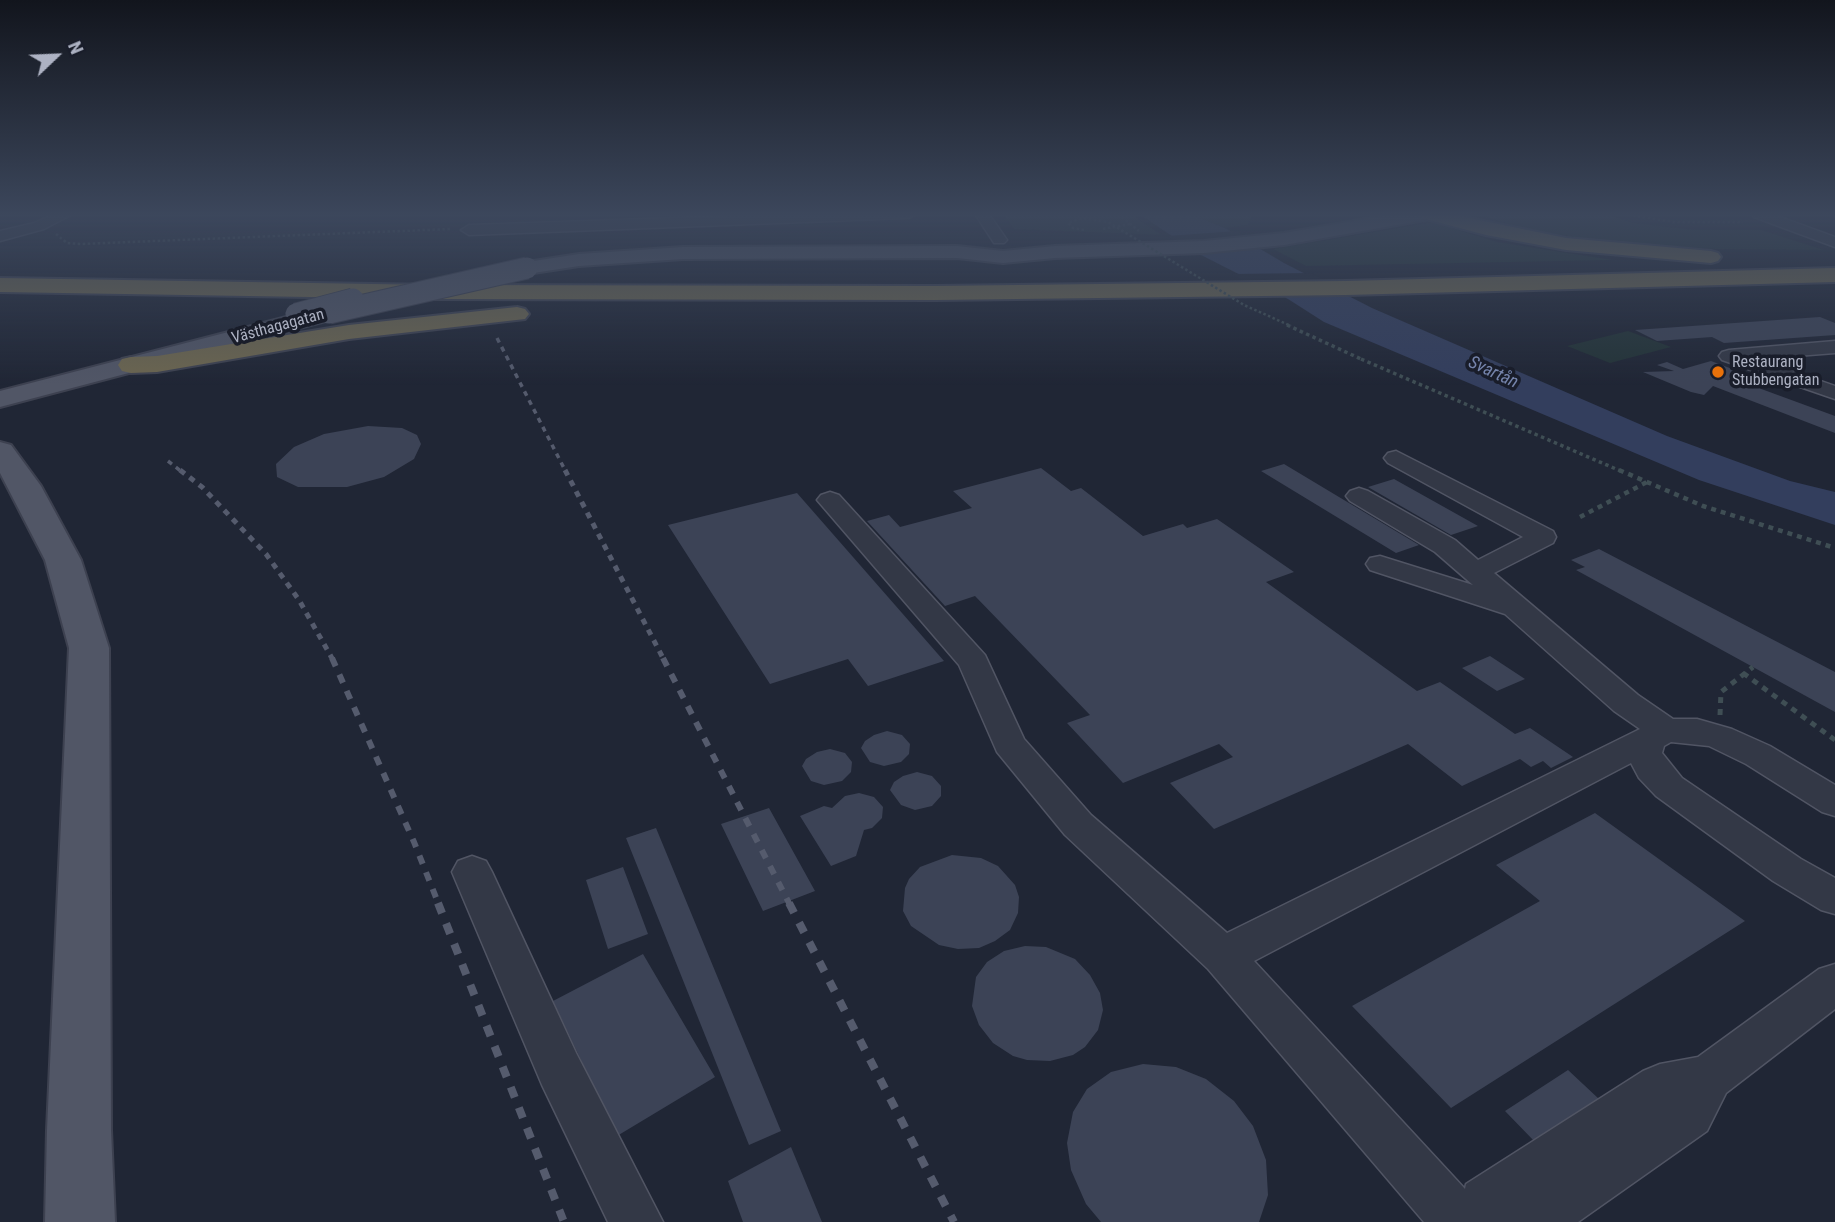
<!DOCTYPE html>
<meta charset="utf-8">
<style>
body{margin:0}
#map{position:relative;width:1835px;height:1222px;overflow:hidden;background:#202635;font-family:"Roboto Condensed",sans-serif}
canvas{display:block}
.north{position:absolute;left:21px;top:21px;width:70px;height:70px;-webkit-text-stroke:5px #191d2a;paint-order:stroke;rotate:67deg;font-size:19px;font-weight:700;line-height:28px;text-align:center;color:#adb2c3}
.north::after{content:'';display:block;margin:auto;width:24px;height:32px;background:#adb2c3;clip-path:polygon(50% 0,100% 100%,50% 72%,0 100%)}
</style>
<div id="map">
<canvas width="1835" height="1222"></canvas>
<div class="north">N</div>
</div>
<script>
const ctx = document.querySelector('canvas').getContext('2d');
ctx.lineJoin = 'round';
function fillPath(path, color) {
  ctx.fillStyle = color;
  ctx.fill(path, 'evenodd');
}
function toPath(rows) {
  const path = new Path2D();
  for (const r of rows) {
    path.moveTo(r[0], r[1]);
    for (let i = 2; i < r.length; i += 2) path.lineTo(r[i], r[i + 1]);
  }
  return path;
}
function trace(path, color, width, dash) {
  ctx.strokeStyle = color;
  ctx.lineWidth = width;
  ctx.lineCap = dash ? 'butt' : 'round';
  ctx.setLineDash(dash || []);
  ctx.stroke(path);
}
function label(font, color, halo, rows, align = 'center') {
  ctx.font = font + ' "Roboto Condensed",sans-serif';
  ctx.lineWidth = 7;
  ctx.setLineDash([]);
  ctx.textBaseline = 'middle';
  ctx.strokeStyle = halo;
  ctx.fillStyle = color;
  for (const [text, x, y, turn = 0] of rows) {
    ctx.save();
    ctx.translate(x, y);
    ctx.rotate((+turn || 0) * Math.PI / 180);
    ctx.textAlign = isNaN(turn) ? turn : align;
    if (halo) ctx.strokeText(text, 0, 0);
    ctx.fillText(text, 0, 0);
    ctx.restore();
  }
}
fillPath(toPath([
 [1003,214,1131,214,1161,235,1014,229],
 [1190,214,1253,214,1248,225,1225,228],
 [1502,214,1604,214,1635,223,1695,230,1761,230,1824,250,1715,249,1597,241,1521,228,1486,217],
 [1433,222,1497,242,1613,260,1306,266,1273,249],
 [1628,331,1671,347,1610,363,1567,346]
]), '#233337');
fillPath(toPath([
 [1139,214,1190,214,1225,228,1284,263,1372,308,1667,436,1790,481,1835,492,1835,525,1699,480,1324,322,1288,299,1199,254]
]), '#333e5d');
fillPath(toPath([
 [1237,231,1262,246,1190,252,1167,236],
 [1311,273,1355,295,1275,297,1231,274]
]), '#202635');
fillPath(toPath([
 [1820,317,1835,323,1835,335,1724,343,1712,337,1657,341,1635,330],
 [1711,361,1759,379,1745,383,1835,416,1835,433,1713,386,1704,395,1691,392,1643,372,1674,371,1657,365,1667,362,1683,369],
 [368,426,402,428,417,435,421,444,414,459,384,477,347,487,298,487,277,477,276,464,294,447,324,434],
 [1284,464,1419,545,1396,553,1261,471],
 [1041,468,1071,491,1081,488,1143,536,1183,524,1187,528,1217,519,1294,572,1266,582,1417,691,1440,682,1515,734,1530,728,1573,757,1551,768,1543,761,1531,767,1520,759,1462,786,1408,744,1214,829,1170,783,1233,757,1219,744,1123,783,1067,723,1090,715,975,596,945,606,867,521,889,515,900,527,972,508,953,491],
 [1394,479,1478,526,1451,535,1368,487],
 [797,493,944,661,868,686,848,659,770,684,668,525],
 [1599,549,1835,672,1835,712,1576,570,1585,567,1571,560],
 [1490,656,1525,679,1497,691,1462,668],
 [887,731,902,735,910,744,909,754,901,762,884,766,870,762,861,748,865,741,874,735],
 [830,749,845,753,852,762,851,772,842,781,824,785,811,781,802,766,806,759,817,752],
 [917,772,932,776,941,786,941,796,932,806,915,810,901,805,890,790,894,782,903,776],
 [859,793,874,797,883,807,882,818,872,828,864,830,856,856,831,866,800,816,824,806,832,808,845,796],
 [769,808,815,891,763,911,721,824],
 [1595,813,1745,921,1451,1108,1352,1006,1540,901,1496,865],
 [656,828,781,1131,749,1145,626,838],
 [952,855,981,858,998,866,1015,885,1019,897,1018,913,1010,930,995,941,979,948,958,949,939,945,911,926,903,911,905,888,909,879,920,867],
 [623,867,648,934,608,949,586,880],
 [1025,946,1046,947,1075,959,1090,975,1100,993,1103,1010,1098,1030,1085,1047,1073,1055,1050,1061,1027,1060,1013,1056,993,1043,979,1025,972,1006,976,977,987,962,1004,951],
 [643,954,715,1077,617,1136,553,1001],
 [1143,1064,1176,1067,1206,1079,1234,1101,1253,1126,1266,1160,1268,1195,1259,1222,1101,1222,1086,1204,1071,1170,1067,1143,1073,1112,1087,1089,1111,1072],
 [1568,1070,1599,1099,1535,1142,1505,1111],
 [791,1147,822,1222,743,1222,728,1181]
]), '#3c4356');
const minor = toPath([
 [54,214,73,214,44,229,0,241,0,231,34,223,54,214],
 [793,214,916,214,909,218,469,235,461,230,469,225,793,214],
 [975,214,989,214,1007,240,1004,243,994,243,975,214],
 [1752,214,1772,214,1835,237,1835,247,1754,217,1752,214],
 [1835,341,1835,353,1758,359,1835,386,1835,399,1722,360,1719,356,1722,352,1729,350,1835,341],
 [1396,451,1553,531,1556,537,1553,543,1494,573,1638,695,1673,719,1697,719,1732,729,1770,746,1835,785,1835,816,1822,812,1746,764,1709,746,1671,742,1664,746,1662,753,1682,778,1801,859,1835,878,1835,914,1821,910,1773,881,1656,796,1639,778,1631,763,1254,961,1465,1189,1466,1184,1643,1071,1660,1064,1698,1057,1819,969,1835,964,1835,1009,1726,1093,1707,1131,1578,1222,1505,1222,1506,1220,1505,1222,1424,1222,1208,969,1065,835,997,752,959,665,817,500,821,495,830,492,839,495,985,655,1024,739,1091,815,1227,933,1640,729,1614,711,1505,614,1370,570,1366,564,1370,558,1380,556,1473,585,1435,552,1350,501,1346,496,1350,491,1359,488,1368,491,1455,540,1478,560,1523,537,1388,463,1384,458,1388,453,1396,451],
 [472,856,486,861,492,872,576,1053,663,1222,608,1222,542,1085,452,872,458,861,472,856]
]);
const major = toPath([
 [1394,214,1434,214,1425,220,1284,245,1204,253,1055,258,1003,263,957,258,683,259,579,266,527,274,519,273,516,268,519,263,527,262,579,254,683,247,957,246,1003,251,1055,246,1204,241,1284,233,1394,214],
 [329,306,337,308,341,313,337,318,0,407,0,391,329,306],
 [0,442,11,445,41,486,81,560,109,648,111,1130,115,1222,45,1222,47,1130,69,648,45,560,0,473,0,442]
]);
const highway = toPath([
 [1420,214,1450,214,1566,238,1711,251,1718,253,1721,257,1718,261,1711,263,1566,250,1486,235,1422,218,1420,214],
 [1835,268,1835,282,1346,295,935,300,435,299,0,292,0,278,435,285,935,286,1346,281,1835,268],
 [517,307,525,309,529,314,525,319,349,339,157,372,131,373,122,371,118,365,122,359,131,357,157,356,349,325,517,307]
]);
trace(minor, '#515564', 3);
trace(major, '#3d4150', 4);
trace(highway, '#3e4250', 4);
trace(toPath([
 [1118,214,1139,231],
 [1623,214,1673,222,1743,222],
 [1828,214,1835,217],
 [1103,229,1130,224],
 [56,234,67,243,81,244,450,229]
]), '#3f4e54', 2.5, [2.5, 2.5]);
trace(toPath([
 [1361,359,1623,472]
]), '#3f4e54', 3.5, [3.5, 3.5]);
trace(toPath([
 [1619,470,1703,506,1835,548],
 [1580,517,1647,482]
]), '#3f4e54', 4.5, [5, 5]);
trace(toPath([
 [1743,673,1835,740],
 [1720,715,1721,692,1753,667]
]), '#3f4e54', 5, [6, 6]);
fillPath(minor, '#333846');
fillPath(major, '#515666');
fillPath(highway, '#6c6650');
trace(toPath([
 [497,338,566,472],
 [168,461,182,472]
]), '#555b6d', 3.5, [5, 5]);
trace(toPath([
 [180,470,202,487,266,554,299,600,333,660],
 [565,470,664,660]
]), '#555b6d', 5, [6, 6]);
trace(toPath([
 [332,658,414,842,439,905],
 [663,658,790,905]
]), '#555b6d', 6, [9, 9]);
trace(toPath([
 [438,903,564,1222],
 [789,903,954,1222]
]), '#555b6d', 8, [11, 11]);
const majorBridge = toPath([
 [329,313,527,268],
 [296,314,353,299]
]);
trace(majorBridge, '#3d4150', 23, []);
trace(toPath([
 [1084,230,1073,228,1068,223,1082,218,1108,222,1244,305,1291,326]
]), '#3f4e54', 2.5, [2.5, 2.5]);
trace(toPath([
 [1287,325,1361,359]
]), '#3f4e54', 3.5, [3.5, 3.5]);
trace(majorBridge, '#515666', 21);
const sky = ctx.createLinearGradient(0, 0, 0, 385);
sky.addColorStop(0, '#12151d');
sky.addColorStop(0.56, '#3c475c');
sky.addColorStop(1, '#3c475c00');
ctx.fillStyle = sky;
ctx.fillRect(0, 0, 1835, 385);
for (const [x, y, r, color] of [
 [1718,372,7,"#e8710a"]
]) {
  const dot = new Path2D();
  dot.arc(x, y, r, 0, 2 * Math.PI);
  ctx.fillStyle = color;
  ctx.fill(dot);
  trace(dot, '#191d2a', 2.5);
}
label('16px', '#adb2c3', '#191d2a', [
 ["Västhagagatan",278,327,-15]
]);
label('16px', '#adb2c3', '#191d2a', [
 ["Restaurang",1732,363],
 ["Stubbengatan",1732,381]
], 'left');
label('italic 18px', '#7584ab', '#191d2a', [
 ["Svartån",1493,373,25]
]);
</script>
